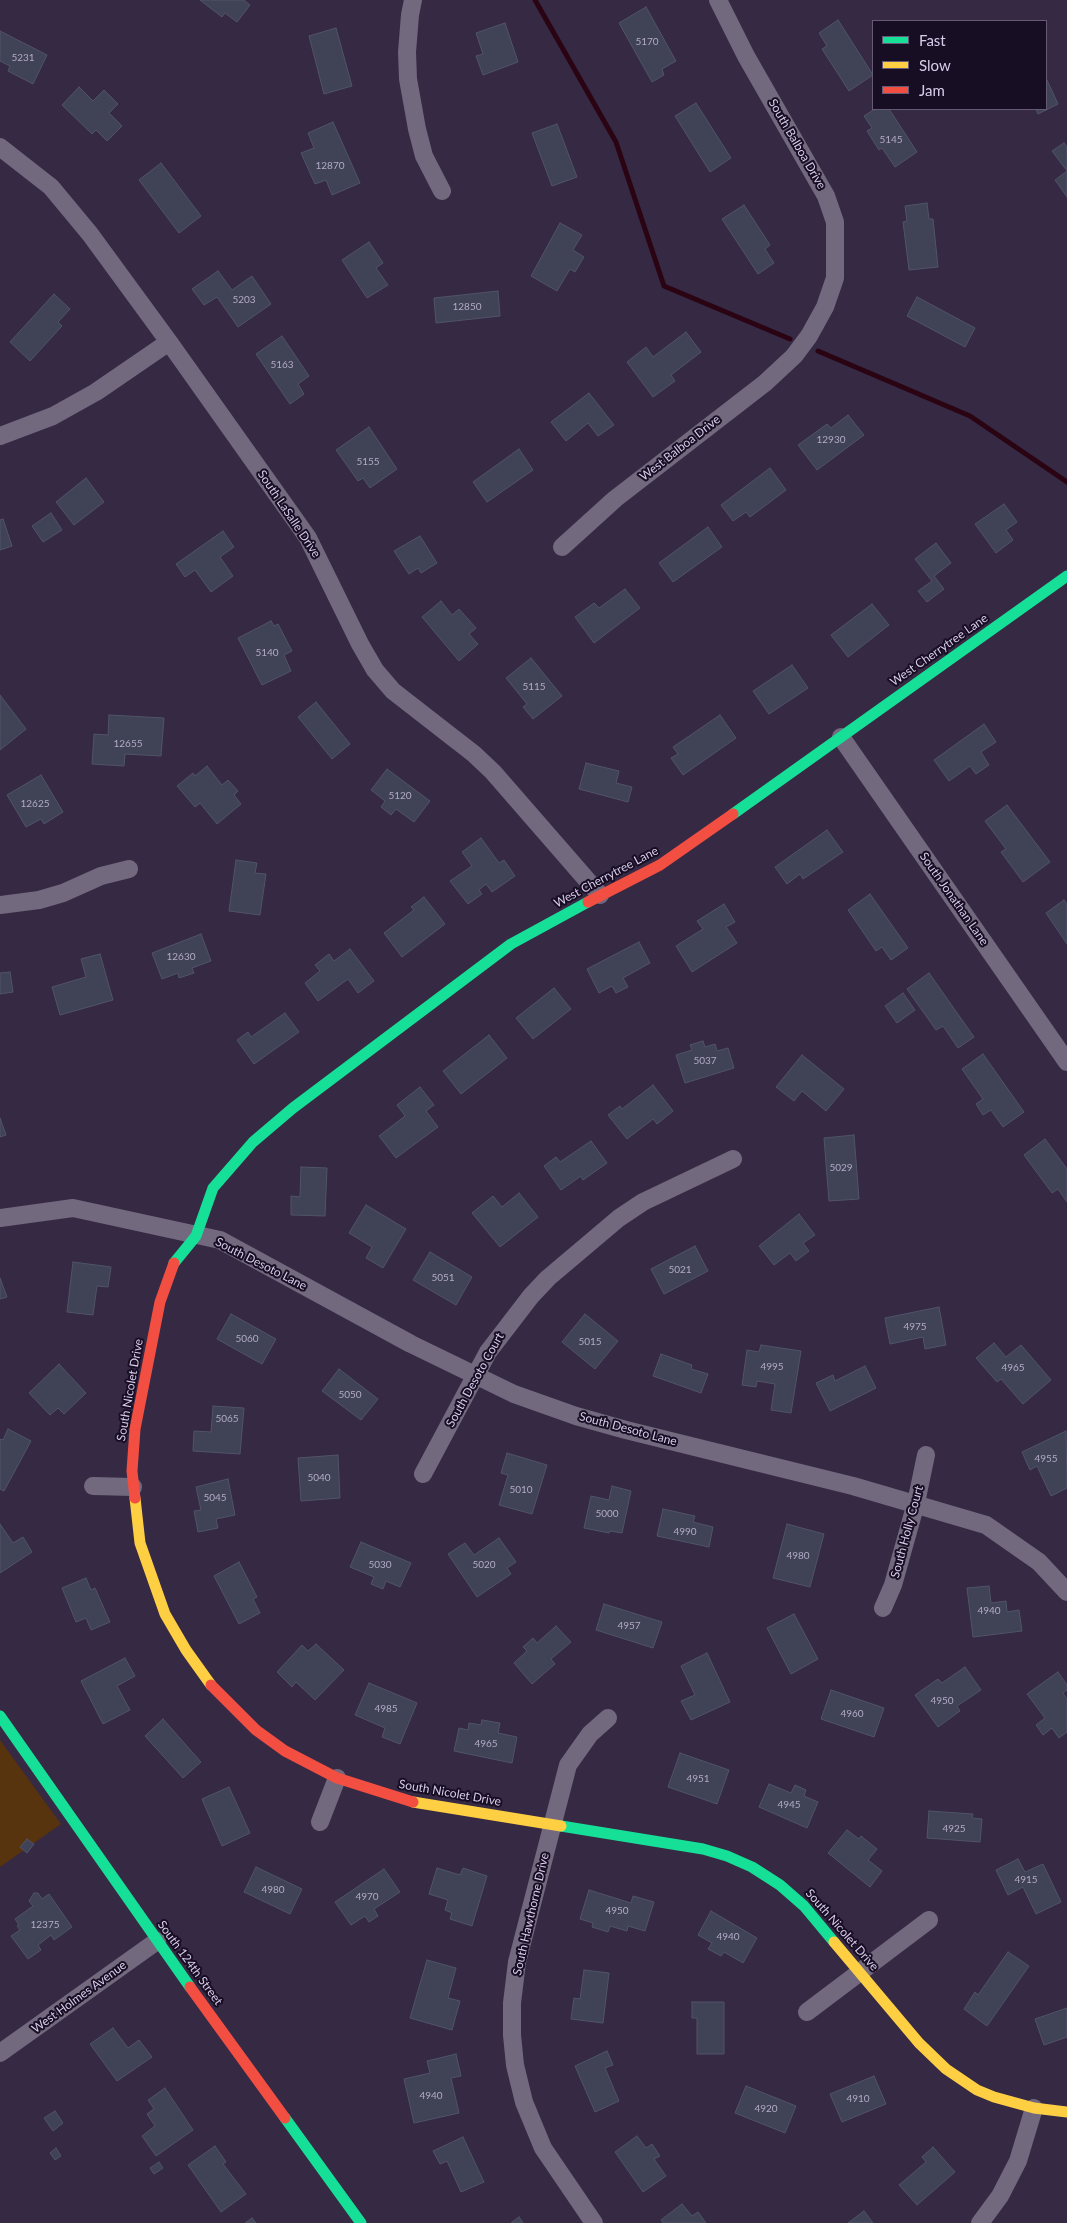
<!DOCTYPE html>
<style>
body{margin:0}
#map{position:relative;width:1067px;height:2223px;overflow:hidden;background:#362944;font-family:Lato,sans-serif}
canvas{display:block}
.legend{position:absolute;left:872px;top:20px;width:175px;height:90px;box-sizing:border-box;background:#180e24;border:1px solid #655a74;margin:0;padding:6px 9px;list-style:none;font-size:15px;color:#d8cceb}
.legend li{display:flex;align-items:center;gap:10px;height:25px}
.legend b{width:25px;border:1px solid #655a74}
</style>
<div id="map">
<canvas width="1067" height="2223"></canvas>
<ul class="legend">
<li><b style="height:6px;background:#16e098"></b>Fast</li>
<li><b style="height:6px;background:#ffcf43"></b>Slow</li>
<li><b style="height:6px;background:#f24e42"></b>Jam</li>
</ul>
</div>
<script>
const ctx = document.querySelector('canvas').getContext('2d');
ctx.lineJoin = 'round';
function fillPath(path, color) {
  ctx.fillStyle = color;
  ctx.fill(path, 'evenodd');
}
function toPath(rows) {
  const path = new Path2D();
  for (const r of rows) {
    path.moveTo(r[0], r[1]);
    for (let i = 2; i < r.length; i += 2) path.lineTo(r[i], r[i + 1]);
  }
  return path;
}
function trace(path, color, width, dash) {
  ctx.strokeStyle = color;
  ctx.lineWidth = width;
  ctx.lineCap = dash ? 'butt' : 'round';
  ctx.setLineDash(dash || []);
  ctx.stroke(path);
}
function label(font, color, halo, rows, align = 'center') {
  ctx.font = font + ' Lato,sans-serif';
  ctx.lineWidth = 4;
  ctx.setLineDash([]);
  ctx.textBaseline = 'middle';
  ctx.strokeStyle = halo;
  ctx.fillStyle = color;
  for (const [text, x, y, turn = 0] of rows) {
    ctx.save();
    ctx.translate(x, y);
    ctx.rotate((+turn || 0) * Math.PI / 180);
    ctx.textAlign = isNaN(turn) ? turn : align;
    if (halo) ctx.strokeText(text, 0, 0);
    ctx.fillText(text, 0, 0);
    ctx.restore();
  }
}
fillPath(toPath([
 [0,1740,61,1824,0,1867]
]), '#57330e');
trace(toPath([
 [535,0,616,142,664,286,790,339],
 [818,351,970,416,1067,482]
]), '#2a0413', 5);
const building = toPath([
 [200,0,244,0,250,5,237,22,225,13,222,17,200,0],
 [646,7,676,61,662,69,664,75,652,82,619,23,646,7],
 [838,20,873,75,849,91,822,49,827,46,819,33,838,20],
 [505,23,518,62,483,75,476,56,483,54,476,33,505,23],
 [336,28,352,86,324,94,309,36,336,28],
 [0,31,47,55,33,84,8,71,10,66,0,61,0,31],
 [1046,78,1058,104,1038,114,1036,109,1046,109,1046,78],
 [79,87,93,101,104,90,118,104,109,113,122,126,107,141,96,130,92,134,62,105,79,87],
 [696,103,731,158,710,172,675,116,696,103],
 [875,109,889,109,917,152,895,167,882,148,879,150,867,131,872,128,864,116,875,109],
 [333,122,360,183,332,195,326,180,315,184,301,153,314,148,308,133,333,122],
 [557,124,577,177,552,186,532,133,557,124],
 [1064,143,1067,147,1067,171,1052,151,1064,143],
 [161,163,201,216,179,233,139,180,161,163],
 [1067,171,1067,197,1055,180,1067,171],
 [927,203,929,219,933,219,938,267,909,270,903,222,907,221,905,206,927,203],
 [744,205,770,245,765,249,774,263,758,274,722,219,744,205],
 [560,223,582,235,573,250,584,257,575,272,570,269,557,291,531,276,560,223],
 [369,242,383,263,376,268,388,285,367,298,342,260,369,242],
 [218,271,232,290,252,276,271,304,238,327,217,297,204,305,192,289,218,271],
 [498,291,500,316,436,323,434,298,498,291],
 [54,294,70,309,58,322,62,326,30,361,10,342,54,294],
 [917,297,975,328,965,347,907,316,917,297],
 [686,332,701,352,671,375,675,381,653,397,627,362,646,347,653,357,686,332],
 [282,336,309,376,298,384,304,394,290,404,256,354,282,336],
 [589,393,614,425,598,436,588,423,566,441,551,422,589,393],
 [848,415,864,435,817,470,798,445,827,424,831,428,848,415],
 [369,427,397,469,370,488,363,478,358,481,336,450,369,427],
 [519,449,533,470,487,502,473,482,519,449],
 [770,468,786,490,750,517,746,512,733,521,721,505,770,468],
 [86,478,104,502,74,525,56,502,86,478],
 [1004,504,1017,522,1006,530,1013,540,996,553,975,524,1004,504],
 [51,513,62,530,43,542,32,526,51,513],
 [3,519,12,546,0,550,0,520,3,519],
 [708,527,722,547,673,582,659,563,708,527],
 [223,531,234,547,220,557,233,576,211,592,195,570,185,577,176,564,223,531],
 [420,536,437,563,421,573,418,568,409,574,394,551,420,536],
 [936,543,951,563,934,576,944,589,927,602,918,591,932,581,915,559,936,543],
 [625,589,640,608,594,643,575,617,594,603,599,608,625,589],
 [441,601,452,615,459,609,476,628,469,634,478,644,459,661,422,617,441,601],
 [872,604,889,625,848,657,831,635,872,604],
 [271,621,274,626,278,624,292,651,284,655,291,671,262,685,238,638,271,621],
 [531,658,562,696,533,719,523,707,527,704,506,678,531,658],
 [792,665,808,688,769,714,753,691,792,665],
 [0,695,26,729,0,750,0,695],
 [316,702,350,744,332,759,298,717,316,702],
 [109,715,164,718,161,756,125,754,124,766,92,764,94,734,108,735,109,715],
 [720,715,736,738,683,775,671,758,678,754,673,747,720,715],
 [984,724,996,742,981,752,989,765,976,774,970,766,949,781,934,760,984,724],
 [586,763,619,771,616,783,632,787,628,802,579,789,586,763],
 [207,766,222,785,228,780,238,791,234,795,241,804,217,824,200,803,195,807,177,786,193,773,195,776,207,766],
 [387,769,430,801,414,822,396,809,391,815,381,807,385,801,371,790,387,769],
 [41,775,63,812,44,824,41,819,26,827,7,795,41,775],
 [1007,805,1050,862,1023,882,1001,852,1006,849,985,821,1007,805],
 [827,830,843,852,803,879,800,874,787,884,775,867,827,830],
 [481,838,499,863,504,860,515,876,492,892,486,884,479,890,482,894,468,904,450,881,472,866,462,852,481,838],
 [236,860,257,863,255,873,266,874,260,915,229,911,236,860],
 [870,894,908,948,891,960,882,947,876,951,848,910,870,894],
 [424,897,445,924,402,957,384,933,414,910,411,907,424,897],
 [1064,900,1067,904,1067,944,1046,913,1064,900],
 [724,904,735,922,726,927,737,943,692,972,676,946,703,929,697,921,724,904],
 [201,934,211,961,192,968,194,973,179,978,178,973,162,979,152,953,201,934],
 [639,942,650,963,623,978,628,987,616,993,612,986,599,993,587,969,639,942],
 [350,949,374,981,358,993,348,979,318,1001,305,983,320,971,315,965,329,954,334,961,350,949],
 [100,954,113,1000,60,1015,52,987,86,977,81,959,100,954],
 [10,972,13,992,0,994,0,973,10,972],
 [929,973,974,1037,958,1048,943,1026,936,1030,907,989,929,973],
 [554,988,571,1009,533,1039,516,1018,554,988],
 [903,993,915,1010,897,1023,885,1006,903,993],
 [285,1013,299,1032,254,1064,237,1040,248,1032,251,1037,285,1013],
 [489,1035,507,1058,461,1094,443,1071,489,1035],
 [703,1041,705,1047,715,1044,717,1051,728,1048,734,1068,685,1083,676,1055,692,1050,690,1045,703,1041],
 [983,1054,1024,1112,1003,1127,991,1110,983,1115,976,1104,983,1099,962,1069,983,1054],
 [802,1055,844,1089,826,1111,802,1091,794,1101,776,1087,802,1055],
 [653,1085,673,1111,657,1124,653,1119,627,1139,608,1115,620,1106,622,1109,653,1085],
 [420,1087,434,1105,426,1111,438,1127,396,1158,379,1136,405,1116,397,1105,420,1087],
 [0,1118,6,1135,0,1137,0,1118],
 [854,1135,859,1199,829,1201,824,1138,854,1135],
 [1045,1139,1067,1169,1067,1202,1058,1189,1052,1193,1024,1155,1045,1139],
 [591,1141,607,1163,583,1180,581,1176,561,1190,544,1166,556,1157,560,1162,591,1141],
 [301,1167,327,1168,325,1216,291,1215,291,1196,300,1197,301,1167],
 [519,1193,538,1217,500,1247,472,1213,493,1196,502,1207,519,1193],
 [366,1205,406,1229,383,1268,366,1258,372,1247,349,1233,366,1205],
 [799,1214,815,1235,803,1243,809,1251,796,1261,790,1253,774,1265,759,1246,799,1214],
 [695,1246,708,1271,664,1294,651,1269,695,1246],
 [430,1252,472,1277,456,1305,413,1280,430,1252],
 [73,1262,111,1267,108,1287,97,1286,93,1315,67,1312,73,1262],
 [0,1278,7,1297,0,1299,0,1278],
 [939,1307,946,1345,925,1349,923,1337,890,1344,885,1318,939,1307],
 [231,1314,276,1339,262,1364,217,1339,231,1314],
 [585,1314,618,1341,595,1369,562,1342,585,1314],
 [994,1343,1006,1357,1021,1345,1051,1380,1023,1404,1001,1379,997,1382,976,1358,994,1343],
 [761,1345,801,1351,791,1413,771,1410,775,1384,757,1381,756,1387,742,1385,747,1350,759,1352,761,1345],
 [661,1354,692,1365,691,1369,708,1374,701,1393,653,1376,661,1354],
 [59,1364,86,1393,64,1414,58,1408,50,1415,29,1393,59,1364],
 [865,1366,876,1388,830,1411,816,1383,833,1375,835,1381,865,1366],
 [339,1369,378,1399,361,1420,322,1391,339,1369],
 [213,1406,244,1408,240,1454,193,1451,194,1431,211,1432,213,1406],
 [8,1429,31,1441,4,1491,0,1489,0,1439,3,1440,8,1429],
 [1066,1431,1067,1488,1051,1496,1037,1466,1030,1470,1022,1452,1066,1431],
 [507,1453,547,1465,532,1514,499,1505,508,1475,501,1473,507,1453],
 [338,1455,340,1498,301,1501,298,1458,338,1455],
 [228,1479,235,1515,216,1519,218,1528,198,1532,194,1511,201,1510,196,1487,228,1479],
 [612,1486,631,1491,622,1533,610,1531,609,1533,584,1528,591,1496,609,1500,612,1486],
 [663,1509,695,1516,693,1522,713,1527,709,1547,657,1536,663,1509],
 [0,1524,13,1543,23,1537,32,1552,0,1573,0,1524],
 [787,1524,824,1534,810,1587,773,1578,787,1524],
 [499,1538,516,1562,507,1568,511,1574,477,1597,448,1554,465,1543,474,1555,499,1538],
 [361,1542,411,1563,400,1587,386,1581,383,1589,371,1584,374,1577,350,1567,361,1542],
 [239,1562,257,1597,253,1599,260,1613,239,1624,214,1576,239,1562],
 [86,1578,91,1590,95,1588,110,1622,91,1630,86,1618,76,1622,62,1588,86,1578],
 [989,1586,991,1603,1006,1601,1007,1612,1019,1610,1022,1631,973,1637,967,1588,989,1586],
 [604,1604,662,1622,653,1648,596,1630,604,1604],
 [794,1614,818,1659,791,1674,767,1628,794,1614],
 [556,1626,571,1642,551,1659,555,1664,532,1684,514,1663,527,1651,523,1647,533,1638,537,1643,556,1626],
 [316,1644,344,1670,315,1700,296,1682,292,1687,277,1672,302,1645,308,1651,316,1644],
 [707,1653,730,1702,691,1720,681,1701,695,1695,681,1666,707,1653],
 [125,1658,135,1676,117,1686,130,1710,103,1724,81,1681,125,1658],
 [965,1667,981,1690,957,1706,960,1711,938,1727,915,1695,938,1679,942,1683,965,1667],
 [1058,1672,1067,1685,1067,1690,1063,1693,1067,1699,1067,1732,1059,1738,1052,1728,1043,1735,1036,1725,1045,1718,1027,1694,1058,1672],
 [369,1683,417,1703,400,1744,382,1737,385,1728,355,1715,369,1683],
 [831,1690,884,1708,874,1737,821,1719,831,1690],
 [163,1719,201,1762,183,1778,145,1736,163,1719],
 [482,1720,500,1723,498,1733,517,1737,512,1763,454,1751,459,1728,468,1730,469,1723,481,1725,482,1720],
 [680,1753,729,1770,717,1804,668,1787,680,1753],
 [769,1784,791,1793,795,1785,806,1790,804,1796,818,1802,807,1828,759,1807,769,1784],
 [229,1787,250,1833,222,1846,202,1799,229,1787],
 [929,1811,973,1814,972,1818,982,1819,980,1842,927,1838,929,1811],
 [847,1830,859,1839,861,1836,877,1849,868,1860,882,1871,870,1887,828,1853,847,1830],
 [27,1839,34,1844,27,1853,20,1847,27,1839],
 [1018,1859,1025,1872,1043,1864,1061,1902,1036,1914,1023,1887,1008,1895,996,1870,1018,1859],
 [256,1867,302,1889,290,1914,244,1892,256,1867],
 [437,1868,460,1875,463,1868,487,1876,472,1926,450,1919,452,1913,445,1910,448,1900,429,1894,437,1868],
 [384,1869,400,1892,374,1909,378,1916,369,1922,365,1916,351,1925,335,1902,384,1869],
 [589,1890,631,1903,633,1896,654,1902,645,1931,628,1926,627,1931,610,1926,608,1932,592,1927,593,1923,580,1919,589,1890],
 [34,1893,38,1893,42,1899,49,1894,72,1927,54,1940,51,1935,38,1945,41,1950,28,1959,11,1936,20,1930,17,1926,19,1925,15,1919,33,1906,29,1901,34,1893],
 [711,1911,757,1938,743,1963,724,1952,721,1956,708,1949,712,1943,698,1935,711,1911],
 [1008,1952,1029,1966,987,2026,964,2009,975,1992,978,1995,1008,1952],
 [427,1960,456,1968,448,1998,460,2001,452,2030,410,2018,427,1960],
 [584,1970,609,1973,603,2023,571,2019,574,1998,580,1999,584,1970],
 [692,2002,724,2002,724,2054,697,2054,697,2018,692,2018,692,2002],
 [1067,2008,1067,2037,1044,2045,1035,2019,1067,2008],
 [113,2028,128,2048,139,2040,152,2057,117,2081,90,2044,113,2028],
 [607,2051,613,2065,605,2068,619,2101,595,2112,575,2066,607,2051],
 [456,2054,461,2076,451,2078,459,2113,414,2123,404,2079,430,2073,427,2061,456,2054],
 [874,2076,886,2104,842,2122,830,2094,874,2076],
 [746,2086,796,2106,785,2133,735,2113,746,2086],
 [165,2088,193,2130,156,2156,142,2136,155,2126,147,2114,154,2109,148,2100,165,2088],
 [55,2111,63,2123,53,2131,44,2118,55,2111],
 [637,2136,646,2148,652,2144,660,2156,654,2159,666,2176,643,2192,615,2152,637,2136],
 [463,2137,484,2182,461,2192,447,2161,440,2164,433,2151,463,2137],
 [215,2146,226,2162,223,2164,246,2194,221,2212,188,2165,215,2146],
 [933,2147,955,2172,917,2205,899,2185,926,2162,922,2157,933,2147],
 [56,2148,61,2156,55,2160,50,2153,56,2148],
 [159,2162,163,2168,154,2174,150,2168,159,2162],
 [682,2204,692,2216,698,2212,706,2223,663,2223,661,2220,682,2204],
 [864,2211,873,2223,848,2223,864,2211],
 [519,2217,523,2223,511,2223,519,2217],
 [252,2218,256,2223,245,2223,252,2218]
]);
fillPath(building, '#404256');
trace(building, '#505469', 1);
trace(toPath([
 [413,0,410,15,407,52,408,79,417,129,424,156,442,191],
 [0,147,51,187,90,234,169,342,308,538,360,644,375,670,393,691,474,754,493,772,600,895],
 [0,436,53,416,96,392,169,342],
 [562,547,615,499,765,383,794,356,809,336,825,307,835,278,835,222,826,196,746,56,718,0],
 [841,737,1067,1062],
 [0,905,39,900,63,893,101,876,129,869],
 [0,1218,73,1208,220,1240,411,1344,514,1394,576,1416,626,1430,853,1486,986,1525,1039,1562,1067,1592],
 [423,1474,488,1352,531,1296,548,1278,619,1218,643,1202,733,1159],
 [93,1486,133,1487],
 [883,1608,893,1585,916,1503,926,1455],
 [320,1822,337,1778],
 [807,2012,929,1920],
 [0,2053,157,1941],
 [594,2223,543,2148,524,2102,515,2065,512,2035,512,2003,517,1962,568,1765,590,1734,608,1718],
 [980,2223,1000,2196,1018,2161,1034,2108]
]), '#72697e', 18);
trace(toPath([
 [733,814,1067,576],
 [174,1263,196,1236,213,1188,253,1142,293,1108,511,944,588,902],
 [0,1716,190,1987],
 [561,1826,703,1849,727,1856,752,1867,780,1885,804,1906,834,1942],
 [285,2118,361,2223]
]), '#16e098', 11);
trace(toPath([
 [135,1498,140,1543,165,1614,186,1650,211,1685],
 [413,1802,561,1826],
 [834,1942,919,2043,946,2069,977,2090,994,2097,1034,2108,1067,2112]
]), '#ffcf43', 11);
trace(toPath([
 [588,902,660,865,733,814],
 [135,1498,132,1471,135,1429,160,1302,174,1263],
 [211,1685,256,1730,285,1751,337,1778,413,1802],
 [190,1987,285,2118]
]), '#f24e42', 11);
label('10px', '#b2aac6', null, [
 ["5170",647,42],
 ["5231",23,58],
 ["5145",891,140],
 ["12870",330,166],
 ["5203",244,300],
 ["12850",467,307],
 ["5163",282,365],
 ["12930",831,440],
 ["5155",368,462],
 ["5140",267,653],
 ["5115",534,687],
 ["12655",128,744],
 ["5120",400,796],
 ["12625",35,804],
 ["12630",181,957],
 ["5037",705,1061],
 ["5029",841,1168],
 ["5021",680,1270],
 ["5051",443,1278],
 ["4975",915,1327],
 ["5060",247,1339],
 ["5015",590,1342],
 ["4995",772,1367],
 ["4965",1013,1368],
 ["5050",350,1395],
 ["5065",227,1419],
 ["4955",1046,1459],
 ["5040",319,1478],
 ["5010",521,1490],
 ["5045",215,1498],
 ["5000",607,1514],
 ["4990",685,1532],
 ["4980",798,1556],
 ["5030",380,1565],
 ["5020",484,1565],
 ["4940",989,1611],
 ["4957",629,1626],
 ["4950",942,1701],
 ["4985",386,1709],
 ["4960",852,1714],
 ["4965",486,1744],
 ["4951",698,1779],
 ["4945",789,1805],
 ["4925",954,1829],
 ["4915",1026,1880],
 ["4980",273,1890],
 ["4970",367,1897],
 ["4950",617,1911],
 ["12375",45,1925],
 ["4940",728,1937],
 ["4940",431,2096],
 ["4910",858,2099],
 ["4920",766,2109]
]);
label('12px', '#d8cceb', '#180e24', [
 ["South Balboa Drive",797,144,60],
 ["West Balboa Drive",680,448,-38],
 ["South LaSalle Drive",289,514,56],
 ["West Cherrytree Lane",939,650,-35],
 ["West Cherrytree Lane",606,877,-28],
 ["South Jonathan Lane",954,899,55],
 ["South Desoto Lane",261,1264,27],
 ["South Desoto Court",475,1380,-61],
 ["South Nicolet Drive",130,1390,-80],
 ["South Desoto Lane",628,1429,15],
 ["South Holly Court",907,1532,-75],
 ["South Nicolet Drive",450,1793,10],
 ["South Hawthorne Drive",531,1914,-77],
 ["South Nicolet Drive",842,1930,49],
 ["South 124th Street",190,1963,54],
 ["West Holmes Avenue",79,1997,-36]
]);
</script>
